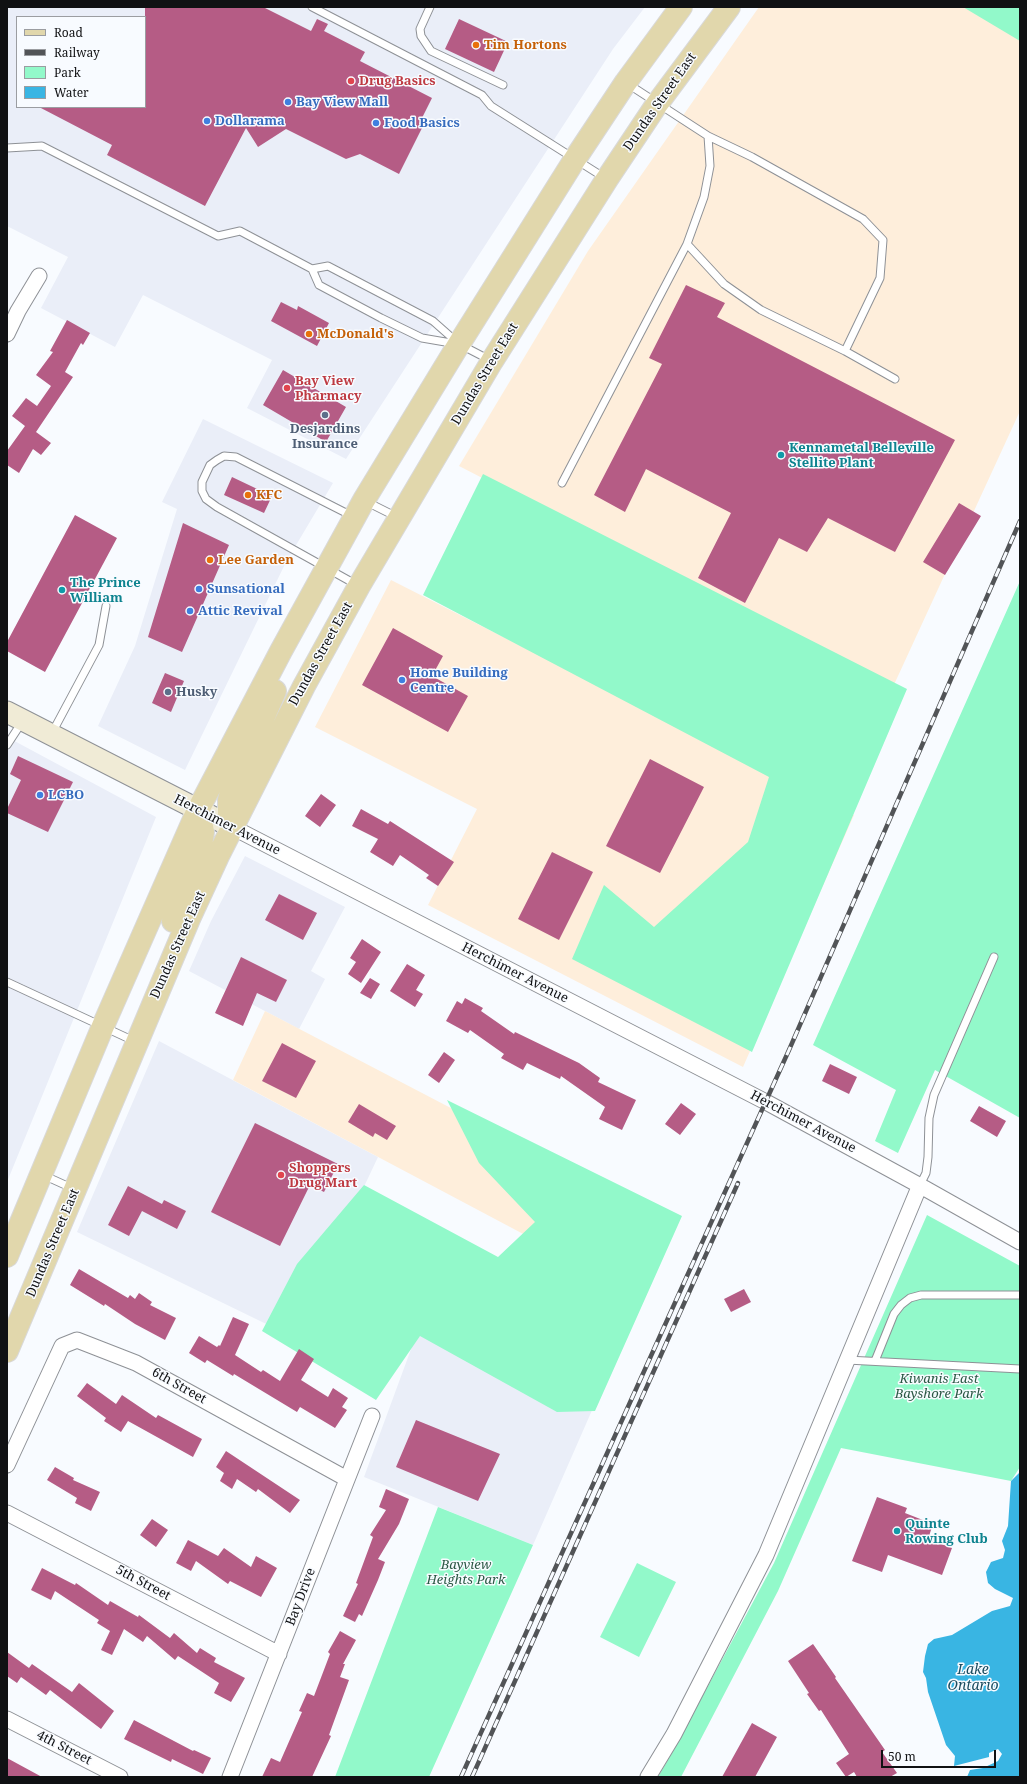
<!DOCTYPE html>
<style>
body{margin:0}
#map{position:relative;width:1027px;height:1784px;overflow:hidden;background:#f8fbff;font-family:"Noto Serif",serif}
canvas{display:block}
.frame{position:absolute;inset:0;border:8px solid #101113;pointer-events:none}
.legend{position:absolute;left:16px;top:16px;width:130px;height:92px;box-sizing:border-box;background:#f8fbff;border:1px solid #9b9da1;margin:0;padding:5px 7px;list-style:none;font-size:12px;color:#101113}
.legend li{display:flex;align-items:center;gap:8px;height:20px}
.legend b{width:20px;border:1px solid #9b9da1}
.scale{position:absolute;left:881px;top:1750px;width:115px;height:18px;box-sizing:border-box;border:2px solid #101113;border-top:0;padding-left:5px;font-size:12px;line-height:14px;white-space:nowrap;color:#101113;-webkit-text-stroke:3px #f8fbff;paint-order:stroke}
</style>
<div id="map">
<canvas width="1027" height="1784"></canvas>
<div class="frame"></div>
<ul class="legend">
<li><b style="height:5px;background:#e1d7ac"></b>Road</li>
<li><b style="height:5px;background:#525457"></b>Railway</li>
<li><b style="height:11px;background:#92f9ca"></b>Park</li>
<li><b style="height:11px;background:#39b5e3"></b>Water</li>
</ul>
<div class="scale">50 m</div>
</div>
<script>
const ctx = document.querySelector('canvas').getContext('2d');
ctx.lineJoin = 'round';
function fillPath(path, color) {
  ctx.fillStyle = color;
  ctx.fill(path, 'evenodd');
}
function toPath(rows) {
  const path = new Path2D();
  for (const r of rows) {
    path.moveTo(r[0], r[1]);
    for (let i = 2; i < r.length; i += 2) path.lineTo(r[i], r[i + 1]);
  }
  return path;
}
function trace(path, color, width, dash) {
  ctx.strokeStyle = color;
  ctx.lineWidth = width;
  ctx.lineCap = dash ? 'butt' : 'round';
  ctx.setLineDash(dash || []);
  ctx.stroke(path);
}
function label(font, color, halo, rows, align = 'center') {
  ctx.font = font + ' "Noto Serif",serif';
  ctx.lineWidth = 3;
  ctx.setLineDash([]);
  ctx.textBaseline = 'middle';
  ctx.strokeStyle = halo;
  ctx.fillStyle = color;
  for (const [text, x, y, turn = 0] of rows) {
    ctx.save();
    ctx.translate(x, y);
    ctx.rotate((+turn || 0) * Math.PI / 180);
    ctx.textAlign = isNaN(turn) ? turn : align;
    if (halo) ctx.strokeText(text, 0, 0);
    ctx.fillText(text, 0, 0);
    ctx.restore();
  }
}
fillPath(toPath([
 [7,7,645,7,613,49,346,459,247,408,272,360,143,295,115,347,41,308,68,257,7,226],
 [17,17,145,17,145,107,17,107],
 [203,419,333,483,286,562,185,770,98,726,135,646,177,509,162,502],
 [7,737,156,817,7,1182],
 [245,856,345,907,311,971,325,979,299,1029,189,971,211,921],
 [159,1041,378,1157,293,1337,77,1232],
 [421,1322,593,1408,533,1545,364,1477]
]), '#eaeef8');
fillPath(toPath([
 [759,7,969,7,1020,35,1020,411,892,689,459,466,588,251],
 [391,580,854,815,743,1067,428,905,477,809,315,727],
 [265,1011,673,1224,642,1297,233,1080]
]), '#feeedb');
fillPath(toPath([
 [963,7,1020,7,1020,41],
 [483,474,907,689,752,1052,572,959,604,885,654,927,748,842,769,777,423,595],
 [1020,581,1020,1118,935,1070,898,1153,875,1141,896,1090,813,1045],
 [447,1100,682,1216,595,1411,557,1412,420,1336,376,1400,262,1331,297,1264,364,1185,498,1257,535,1222,479,1163],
 [927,1215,1020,1266,1020,1467,1011,1481,841,1448,778,1591,681,1777,658,1777,673,1751,774,1563],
 [438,1507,533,1545,429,1777,335,1777],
 [637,1563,676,1582,639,1657,600,1637]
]), '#92f9ca');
fillPath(toPath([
 [1020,1472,1020,1777,967,1777,970,1770,983,1768,998,1761,1002,1754,998,1749,989,1753,989,1757,954,1766,955,1756,946,1745,928,1692,926,1678,923,1672,925,1656,928,1644,934,1639,952,1635,992,1611,1010,1606,1013,1598,995,1589,988,1583,986,1572,991,1562,1003,1558,1005,1550,1002,1541,1008,1526,1011,1481]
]), '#39b5e3');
fillPath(toPath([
 [145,7,263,7,311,31,317,19,328,24,324,31,365,52,360,61,432,98,419,124,423,126,399,174,360,154,346,159,286,129,258,147,246,128,205,206,107,155,112,145,39,107,145,107],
 [459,19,508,42,494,72,445,49],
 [686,285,725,303,717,317,955,440,895,552,828,518,807,552,779,538,745,603,698,578,731,513,646,469,625,512,594,495,662,364,649,358],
 [281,302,297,310,298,306,329,323,317,346,271,321],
 [67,320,90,333,83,345,81,343,65,372,73,377,36,432,51,443,41,455,33,449,19,473,7,465,7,451,25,426,12,416,26,398,37,406,51,386,36,375,53,352,50,351],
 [283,370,346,407,326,442,263,405],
 [232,477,272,496,264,513,224,495],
 [959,503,981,516,945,575,923,562],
 [75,515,117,538,45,672,7,651,7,642],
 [183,523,229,545,182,652,148,637],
 [393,628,443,656,432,676,468,696,448,732,362,685],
 [165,673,184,681,171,712,152,703],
 [18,756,73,782,48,832,7,813,7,809,21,780,10,774],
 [650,759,704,787,660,873,606,846],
 [321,794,336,805,320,827,305,816],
 [361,809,388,824,390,821,454,862,438,886,426,878,429,875,400,855,393,866,370,852,378,839,352,826],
 [552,852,593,872,559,940,518,919],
 [279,894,317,913,303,940,265,920],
 [362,939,381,952,361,983,348,974,356,962,350,958],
 [241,957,287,980,276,1002,257,993,243,1026,215,1013],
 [407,964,425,975,416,990,423,994,415,1007,390,991],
 [370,978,380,984,371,999,360,993],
 [465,998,483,1008,481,1011,514,1034,515,1032,579,1063,600,1078,598,1082,636,1100,622,1130,599,1119,605,1107,561,1076,560,1079,527,1063,523,1070,501,1058,504,1054,470,1030,468,1033,446,1021,457,1001,462,1004],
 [282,1043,316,1061,296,1098,262,1081],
 [444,1052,455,1060,439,1083,428,1075],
 [830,1064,857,1077,849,1094,822,1081],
 [681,1103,696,1114,680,1135,665,1124],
 [359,1104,396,1126,387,1140,375,1133,373,1137,348,1122],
 [979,1106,1006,1121,997,1137,970,1121],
 [255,1123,338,1164,324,1192,310,1185,280,1246,211,1212],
 [128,1186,162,1204,164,1200,186,1211,177,1229,142,1211,129,1236,108,1225],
 [79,1269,128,1298,130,1295,135,1299,139,1293,152,1302,150,1305,176,1318,165,1340,135,1324,105,1304,104,1306,70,1285],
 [744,1289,751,1302,731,1312,724,1299],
 [233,1317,249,1324,235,1355,261,1372,263,1370,280,1381,299,1349,314,1359,301,1380,328,1397,333,1388,348,1398,342,1407,347,1410,335,1428,300,1407,297,1412,234,1374,233,1376,207,1360,205,1363,189,1353,199,1336,217,1347,219,1345,220,1346],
 [87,1383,116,1404,122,1395,156,1418,158,1415,202,1439,193,1457,128,1421,121,1432,104,1421,106,1418,77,1396],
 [416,1420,500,1454,478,1501,396,1467],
 [226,1451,300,1500,290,1513,258,1489,256,1492,237,1479,232,1489,220,1481,224,1473,216,1467],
 [55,1467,74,1478,73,1480,100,1492,91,1511,75,1503,77,1498,47,1480],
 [386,1489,409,1499,399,1524,378,1559,385,1562,378,1580,362,1616,359,1614,355,1622,343,1616,358,1584,356,1583,373,1537,370,1535,386,1510,379,1507],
 [877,1497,907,1508,905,1513,933,1524,928,1539,952,1548,942,1575,888,1555,882,1572,852,1561],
 [152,1519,168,1530,156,1547,140,1535],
 [188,1540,218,1556,224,1548,251,1567,256,1556,277,1568,261,1597,230,1581,228,1584,196,1561,191,1571,176,1563],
 [42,1568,75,1585,76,1583,108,1605,110,1601,138,1617,139,1615,170,1638,174,1633,197,1653,200,1648,216,1658,214,1662,245,1678,231,1702,214,1693,219,1683,178,1656,175,1660,147,1636,143,1642,124,1629,112,1655,101,1650,110,1631,97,1623,99,1620,55,1591,51,1600,31,1590],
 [340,1631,356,1640,343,1664,345,1664,340,1677,349,1680,329,1735,331,1736,312,1777,262,1777,271,1758,280,1762,302,1712,299,1711,307,1693,314,1696,330,1654,328,1652],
 [813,1644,836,1677,835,1678,885,1750,882,1752,897,1773,890,1777,857,1777,854,1772,846,1777,836,1763,849,1754,821,1710,819,1711,807,1694,809,1693,788,1661],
 [7,1652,29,1668,32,1664,72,1692,79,1683,114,1711,101,1729,50,1690,46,1695,21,1677,17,1683,7,1676],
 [134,1720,193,1751,194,1750,211,1758,203,1774,172,1759,171,1762,124,1739],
 [752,1723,777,1737,755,1777,722,1777],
 [7,1758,42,1777,7,1777]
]), '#b55c85');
const lane = toPath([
 [312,7,482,95,491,106,605,178],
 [430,7,420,29,421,36,431,51,503,85],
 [708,136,752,157,863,219,883,240,880,278,845,351],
 [7,148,42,146,218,236,240,231,312,269,319,285,381,318,422,338,457,344],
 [687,244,724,284,761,310,845,351,895,379],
 [312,269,328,266,433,321,459,344,490,360],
 [562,483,687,244,704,197,710,166,708,136,628,84],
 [365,501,397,517],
 [352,516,236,457,224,456,217,460,210,465,202,482,202,491,206,499,217,507,357,585],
 [52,733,99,645,106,606],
 [7,745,22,722],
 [7,982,134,1041],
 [43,1175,74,1189],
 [920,1185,926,1173,928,1157,929,1118,934,1095,994,957],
 [847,1360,1020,1369],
 [875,1361,894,1314,901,1305,910,1298,921,1295,1020,1295]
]);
const street = toPath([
 [7,334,18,311,39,276],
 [232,827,766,1102,926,1189,1020,1242],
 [7,1465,62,1346,77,1340,136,1363,347,1479],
 [7,1513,279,1654],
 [7,1719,120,1777],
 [230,1777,372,1416],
 [648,1777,674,1734,766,1555,920,1185]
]);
const secondary = toPath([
 [7,712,232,827]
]);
const primary = toPath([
 [232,827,229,813,229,800,232,789,275,691],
 [173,921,201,846,203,832,199,811],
 [7,1256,103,1026,198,810,281,651,364,500,459,344,575,159,626,82,681,7],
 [7,1351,189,919,219,854,304,686,359,586,492,361,607,179,657,104,729,7]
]);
trace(lane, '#8e9196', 9);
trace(street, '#8e9196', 17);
trace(secondary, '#8e9196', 23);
trace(primary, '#d9d9d9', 24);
trace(lane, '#fff', 7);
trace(street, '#fff', 15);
trace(secondary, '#f0ebd6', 21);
trace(primary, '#e1d7ac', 22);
const rail = toPath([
 [461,1777,789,1050,1020,521],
 [472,1777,738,1183]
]);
trace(rail, '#525457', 4.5);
trace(rail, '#f8fbff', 3, [9]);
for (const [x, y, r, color] of [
 [476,45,4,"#e8710a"],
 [351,81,4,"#e0444e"],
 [288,102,4,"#3f7fe0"],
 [207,121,4,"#3f7fe0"],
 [376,123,4,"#3f7fe0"],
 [309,334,4,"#e8710a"],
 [287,388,4,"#e0444e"],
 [325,415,4,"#5c6f8a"],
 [781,455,4,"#0f9aa8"],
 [248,495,4,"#e8710a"],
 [210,560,4,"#e8710a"],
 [199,589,4,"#3f7fe0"],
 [62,590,4,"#0f9aa8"],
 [190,611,4,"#3f7fe0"],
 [402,680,4,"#3f7fe0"],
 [168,692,4,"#5c6f8a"],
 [40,795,4,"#3f7fe0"],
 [281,1175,4,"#e0444e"],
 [897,1531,4,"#0f9aa8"]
]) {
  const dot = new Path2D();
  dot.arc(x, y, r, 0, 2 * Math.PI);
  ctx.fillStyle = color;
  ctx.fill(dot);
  trace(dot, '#f8fbff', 1.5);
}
label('bold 13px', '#c56008', '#f8fbff', [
 ["Tim Hortons",484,45],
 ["McDonald's",317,334],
 ["KFC",256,495],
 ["Lee Garden",218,560]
], 'left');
label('bold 13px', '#be3a42', '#f8fbff', [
 ["Drug Basics",359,81],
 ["Bay View",295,381],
 ["Pharmacy",295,396],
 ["Shoppers",289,1168],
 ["Drug Mart",289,1183]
], 'left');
label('bold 13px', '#366cbe', '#f8fbff', [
 ["Bay View Mall",296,102],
 ["Dollarama",215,121],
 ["Food Basics",384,123],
 ["Sunsational",207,589],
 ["Attic Revival",198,611],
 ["Home Building",410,673],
 ["Centre",410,688],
 ["LCBO",48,795]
], 'left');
label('13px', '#101113', '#f8fbff', [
 ["Dundas Street East",660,102,-55],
 ["Dundas Street East",485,374,-59],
 ["Dundas Street East",321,654,-61],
 ["Herchimer Avenue",227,825,27],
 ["Dundas Street East",178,945,-66],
 ["Herchimer Avenue",515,973,27],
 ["Herchimer Avenue",803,1122,28],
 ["Dundas Street East",53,1243,-67],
 ["6th Street",179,1386,29],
 ["5th Street",143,1583,28],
 ["Bay Drive",301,1597,-69],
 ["4th Street",64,1748,27]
]);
label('bold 13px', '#4e5e75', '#f8fbff', [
 ["Desjardins",325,429],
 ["Insurance",325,444],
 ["Husky",176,692,"left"]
]);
label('bold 13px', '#0d838f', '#f8fbff', [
 ["Kennametal Belleville",789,448],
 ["Stellite Plant",789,463],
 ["The Prince",70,583],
 ["William",70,598],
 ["Quinte",905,1524],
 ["Rowing Club",905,1539]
], 'left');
label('italic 13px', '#2a5844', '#f8fbff', [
 ["Kiwanis East",939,1379],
 ["Bayshore Park",939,1394],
 ["Bayview",466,1565],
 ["Heights Park",466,1580]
]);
label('italic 14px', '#1a4c60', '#f8fbff', [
 ["Lake",973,1670],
 ["Ontario",973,1686]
]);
</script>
